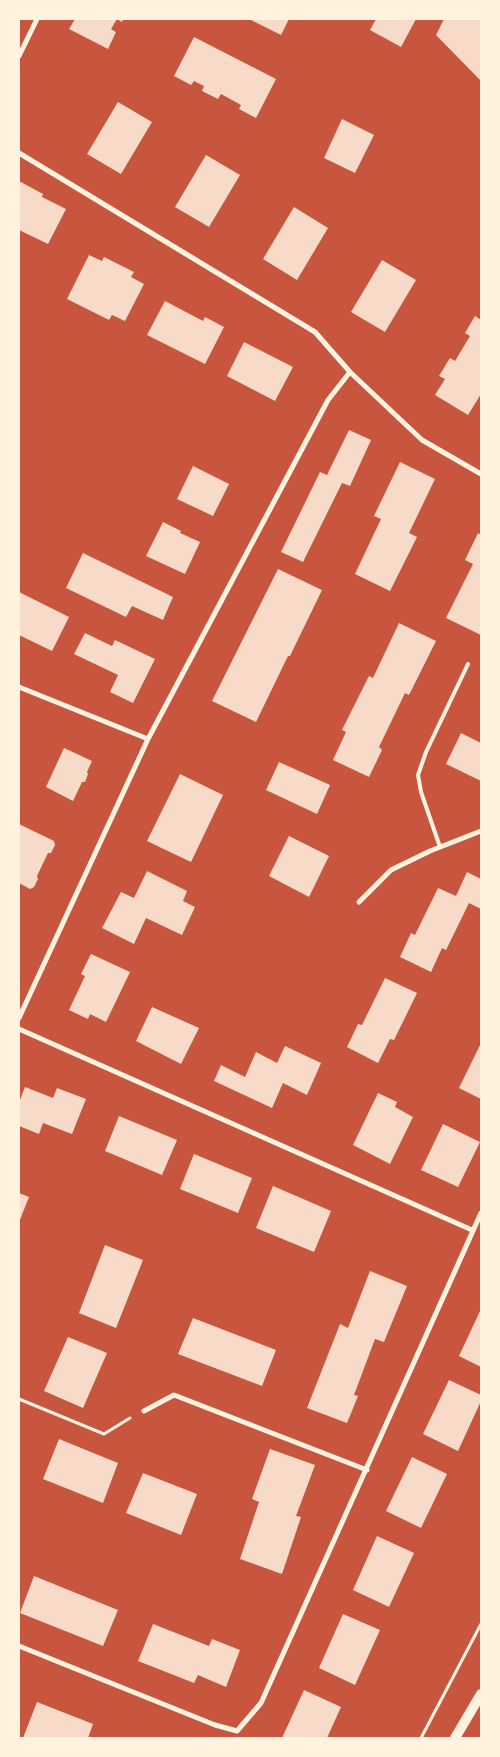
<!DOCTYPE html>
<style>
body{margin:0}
#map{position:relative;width:500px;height:1757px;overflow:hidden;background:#c8553d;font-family:"Golos Text",sans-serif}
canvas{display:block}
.frame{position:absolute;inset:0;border:20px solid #fff3e0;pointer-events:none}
</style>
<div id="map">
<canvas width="500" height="1757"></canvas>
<div class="frame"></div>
</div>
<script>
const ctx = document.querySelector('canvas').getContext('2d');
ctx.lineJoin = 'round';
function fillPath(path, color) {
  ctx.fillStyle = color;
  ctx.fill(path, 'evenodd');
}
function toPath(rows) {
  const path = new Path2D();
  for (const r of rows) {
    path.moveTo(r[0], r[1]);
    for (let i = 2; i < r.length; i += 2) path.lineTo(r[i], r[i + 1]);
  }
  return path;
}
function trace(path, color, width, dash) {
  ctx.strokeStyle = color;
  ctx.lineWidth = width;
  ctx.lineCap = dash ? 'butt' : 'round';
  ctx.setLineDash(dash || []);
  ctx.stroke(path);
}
fillPath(toPath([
 [75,19,123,19,122,22,117,19,111,29,116,32,108,49,69,29],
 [249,19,289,19,281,35],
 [376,19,416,19,401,47,370,30],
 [444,19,481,19,481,79,480,80,436,35],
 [194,37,276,79,256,118,239,109,241,105,221,94,218,99,202,91,204,86,194,81,191,85,174,76],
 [118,102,152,122,121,174,87,154],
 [342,119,374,135,355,173,324,158],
 [206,155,240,175,209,227,175,207],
 [19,181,43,194,42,197,66,209,48,244,19,230],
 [294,207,328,228,297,280,263,259],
 [89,255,102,261,104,257,134,272,131,277,144,284,125,321,112,315,109,320,67,299],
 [382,260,416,280,385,332,351,312],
 [165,301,203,321,205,317,224,327,205,364,147,335],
 [475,316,481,320,481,394,468,415,435,395,445,379,439,376,450,358,455,361,470,336,465,333],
 [244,342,293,367,275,401,227,376],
 [349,430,371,440,350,486,342,483,303,562,281,552,320,472,327,475],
 [400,462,435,479,409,533,417,537,390,591,355,574,381,519,374,516],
 [193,466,229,484,213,516,177,499],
 [163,522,181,531,180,533,200,542,185,574,146,556],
 [478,533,481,535,481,635,446,618,473,564,465,560],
 [83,553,173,597,163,620,132,606,126,617,66,588],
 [278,569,322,590,290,656,288,656,256,722,212,701],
 [19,592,69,617,52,651,19,635],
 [399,623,436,641,409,695,405,693,379,747,382,750,369,777,333,760,346,732,342,730,369,676,373,678],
 [85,633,112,646,115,640,155,659,133,703,110,692,118,675,74,654],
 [461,733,481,743,481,781,446,764],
 [64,748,92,761,87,772,88,774,85,782,82,782,73,801,46,787],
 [279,762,330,785,317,814,266,790],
 [180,774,223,795,191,862,147,841],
 [19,824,54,841,55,845,51,853,48,853,37,876,38,879,34,887,30,889,19,883],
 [289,836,329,856,309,897,269,876],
 [147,871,187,891,183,901,195,907,182,935,146,918,134,944,102,928,121,892,134,898],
 [467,872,481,879,481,909,469,903,446,950,442,948,431,972,400,957,411,933,415,935,438,888,456,896],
 [91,954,130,972,106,1022,90,1014,88,1019,69,1010,85,976,81,974],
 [385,978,417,993,394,1040,390,1039,378,1063,347,1047,358,1024,362,1025],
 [152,1007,199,1028,181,1064,136,1041],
 [481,1043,481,1099,459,1088],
 [285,1046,321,1063,307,1095,283,1083,272,1108,214,1081,221,1065,245,1077,256,1052,277,1063],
 [25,1087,53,1098,57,1088,86,1099,72,1134,43,1123,39,1134,19,1126,19,1102],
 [378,1093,397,1102,395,1107,413,1117,390,1164,353,1145],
 [119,1116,177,1140,162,1175,105,1151],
 [443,1124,480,1142,458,1187,421,1170],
 [194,1154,252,1178,238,1213,180,1189],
 [273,1186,331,1211,314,1252,256,1228],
 [19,1193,29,1197,19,1222],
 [105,1245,143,1260,116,1328,79,1313],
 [370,1271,407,1286,384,1342,375,1339,354,1395,358,1396,347,1423,307,1408,340,1324,348,1328],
 [481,1309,481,1367,459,1356],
 [193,1318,276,1350,262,1386,178,1354],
 [68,1337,107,1353,83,1408,44,1391],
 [449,1380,481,1395,481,1401,458,1451,423,1434],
 [59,1439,118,1463,103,1503,43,1479],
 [270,1449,315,1465,296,1516,301,1517,282,1574,240,1559,259,1502,252,1499],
 [412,1457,447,1474,421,1528,386,1511],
 [143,1473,197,1494,181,1535,126,1513],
 [377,1536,414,1553,389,1607,353,1590],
 [34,1576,118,1610,103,1646,20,1613],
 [343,1614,380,1630,355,1685,319,1668],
 [153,1624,209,1646,212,1639,240,1650,226,1687,198,1675,194,1683,138,1661],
 [304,1690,341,1707,327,1738,282,1738],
 [37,1702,93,1724,88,1738,23,1738]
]), '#f7dbc8');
trace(toPath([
 [19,1399,104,1434,130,1418],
 [421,1738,481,1624]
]), '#fff3e0', 3);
trace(toPath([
 [440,847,421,792,418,775,426,752,468,664]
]), '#fff3e0', 4);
trace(toPath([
 [19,56,37,19],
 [19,153,315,332,350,372,422,440,481,474],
 [19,687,148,739],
 [359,902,391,870,430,851,481,831],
 [19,1018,148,739,328,400,350,372],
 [19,1029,472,1230],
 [144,1411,174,1395,367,1470],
 [19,1646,215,1725,237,1731,261,1703,481,1213]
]), '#fff3e0', 5);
trace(toPath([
 [455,1738,481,1694]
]), '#fff3e0', 10);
</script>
